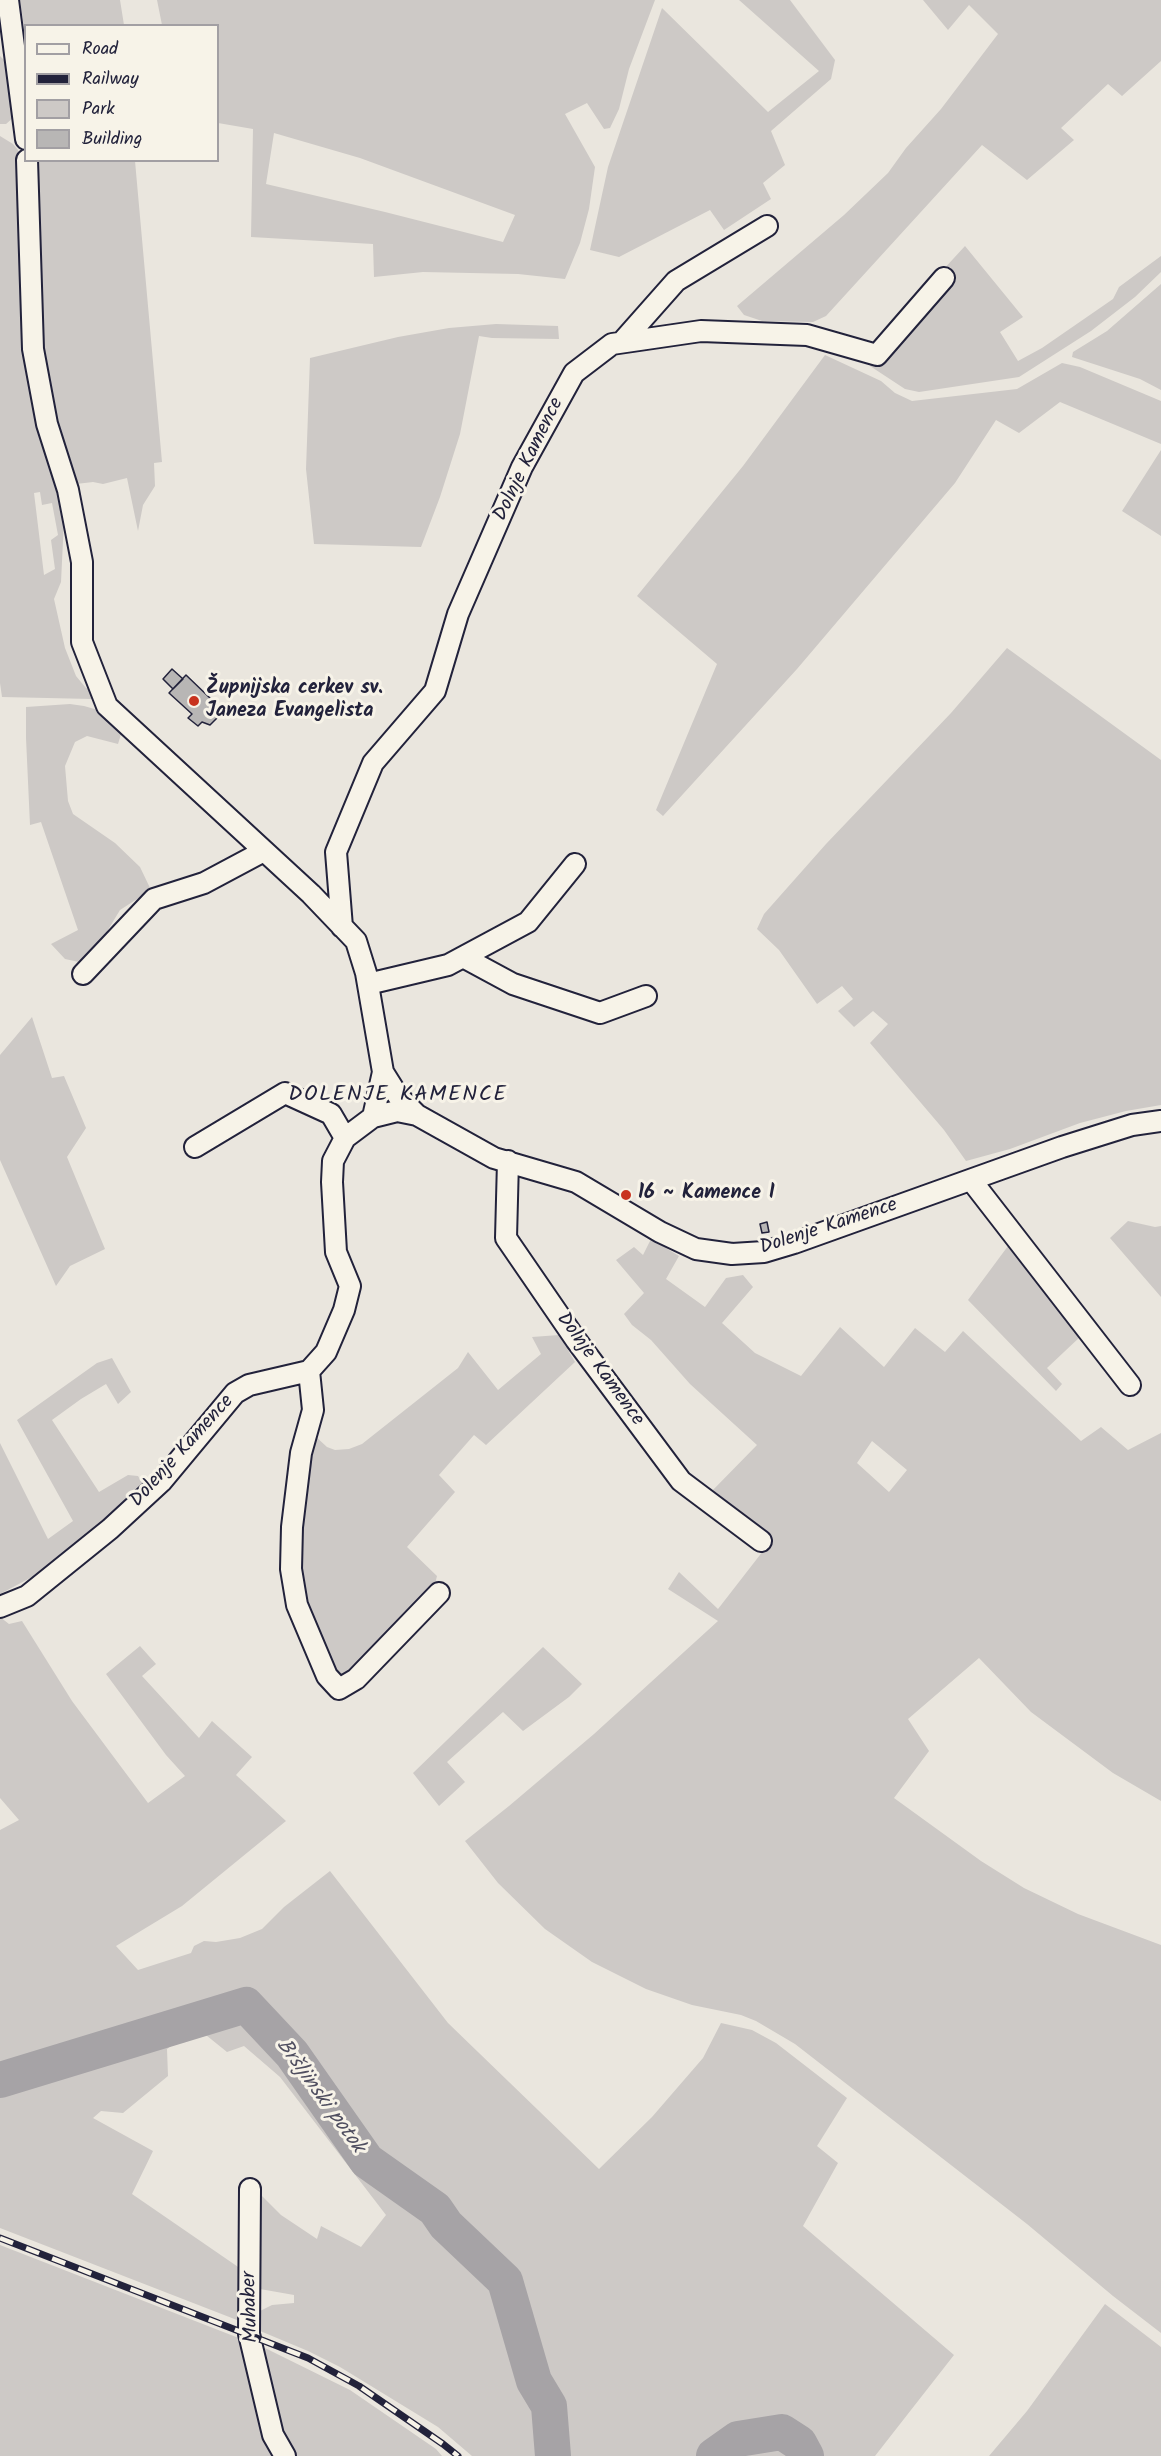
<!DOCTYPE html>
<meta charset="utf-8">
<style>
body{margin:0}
#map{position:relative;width:1161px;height:2456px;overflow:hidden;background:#eae6de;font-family:Kalam,sans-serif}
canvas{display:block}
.legend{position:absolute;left:24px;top:24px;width:195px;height:138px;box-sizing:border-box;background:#f7f3e8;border:2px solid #a29fa3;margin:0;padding:8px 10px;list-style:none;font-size:18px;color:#22223b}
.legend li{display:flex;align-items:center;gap:12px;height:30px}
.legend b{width:30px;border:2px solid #a29fa3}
</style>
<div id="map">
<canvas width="1161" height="2456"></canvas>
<ul class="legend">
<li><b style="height:8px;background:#f7f3e8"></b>Road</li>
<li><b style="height:8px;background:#22223b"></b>Railway</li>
<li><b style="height:16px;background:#cdc9c6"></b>Park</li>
<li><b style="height:16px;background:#b8b6b5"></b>Building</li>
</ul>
</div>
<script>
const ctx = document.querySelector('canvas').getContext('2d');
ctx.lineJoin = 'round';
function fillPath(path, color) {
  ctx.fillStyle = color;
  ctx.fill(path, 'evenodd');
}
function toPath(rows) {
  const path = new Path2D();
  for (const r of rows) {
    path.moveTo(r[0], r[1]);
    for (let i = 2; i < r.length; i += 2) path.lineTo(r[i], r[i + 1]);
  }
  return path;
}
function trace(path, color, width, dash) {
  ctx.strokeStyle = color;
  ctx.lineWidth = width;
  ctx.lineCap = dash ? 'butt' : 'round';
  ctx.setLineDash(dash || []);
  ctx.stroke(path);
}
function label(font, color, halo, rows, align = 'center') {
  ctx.font = font + ' Kalam,sans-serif';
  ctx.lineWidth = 6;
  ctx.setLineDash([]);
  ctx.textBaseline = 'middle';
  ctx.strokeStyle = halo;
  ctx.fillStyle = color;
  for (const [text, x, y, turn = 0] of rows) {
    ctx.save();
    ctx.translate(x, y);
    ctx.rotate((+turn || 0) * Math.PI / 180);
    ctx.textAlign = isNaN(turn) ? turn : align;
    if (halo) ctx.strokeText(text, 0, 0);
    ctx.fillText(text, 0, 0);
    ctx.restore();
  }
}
fillPath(toPath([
 [20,0,120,0,124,25,26,26,25,34],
 [157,0,655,0,629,69,619,109,610,128,604,129,587,103,565,114,595,167,589,209,580,243,565,279,518,274,423,272,374,277,373,244,251,237,253,129,218,123,218,26,162,25],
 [274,133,360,158,515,215,503,242,385,212,266,184],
 [739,0,790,0,835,60,831,79,771,131,785,165,763,183,771,199,724,230,710,210,619,257,590,250,608,167,662,8,768,112,819,71],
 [923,0,1161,0,1161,61,1122,96,1108,84,1061,128,1074,140,1027,180,982,145,826,316,813,322,762,321,744,315,737,306,844,215,888,173,906,148,941,109,998,34,969,5,948,30],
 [0,56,9,65,14,117,6,124,0,124],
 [0,136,13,144,18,150,21,305,27,359,64,520,61,582,54,599,65,648,76,676,86,688,96,691,92,699,2,697,0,683],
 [40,492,42,505,52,503,58,535,51,540,55,569,44,575,34,493],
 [36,161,135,161,162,462,154,463,155,486,143,505,138,531,127,478,103,484,93,482,76,484,65,461,43,351,38,297],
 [965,246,1023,317,1000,332,1018,361,1042,348,1113,299,1119,287,1161,256,1161,272,1135,297,1091,331,1019,377,919,392,905,389,870,366,873,346],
 [1161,284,1161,390,1140,379,1072,357,1073,352,1107,331],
 [496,324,558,326,559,339,492,338,479,336,460,434,440,497,421,547,314,544,306,469,310,358,398,337,449,328],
 [825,355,881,381,895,393,912,401,1017,389,1062,363,1080,367,1161,401,1161,444,1060,402,1019,433,996,420,955,483,797,669,663,816,656,810,717,664,637,596,743,466],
 [1161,450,1161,536,1122,511],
 [1007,648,1161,760,1161,1105,1126,1111,1080,1123,1010,1149,966,1161,944,1130,870,1043,888,1024,873,1011,854,1027,838,1011,853,999,842,986,817,1004,779,950,757,929,764,914,826,844,951,713],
 [70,704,84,706,112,714,122,731,118,744,87,736,75,742,65,766,68,801,73,814,115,843,140,867,151,890,120,910,94,953,87,960,79,962,65,959,51,944,78,930,41,822,30,825,26,738,26,707],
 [32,1017,52,1078,64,1076,86,1128,67,1157,105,1249,70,1266,56,1286,0,1160,0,1055],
 [1128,1221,1155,1227,1161,1226,1161,1297,1110,1238],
 [651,1239,679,1256,666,1279,705,1307,726,1278,743,1275,753,1287,722,1323,755,1353,801,1376,840,1327,884,1367,915,1328,945,1352,963,1331,1081,1441,1101,1427,1128,1450,1161,1433,1161,1801,1113,1773,1031,1712,979,1658,908,1719,929,1751,894,1798,981,1861,1024,1888,1078,1914,1161,1945,1161,2333,1113,2296,1027,2224,795,2044,756,2021,741,2015,692,2005,646,1989,592,1962,545,1929,498,1883,465,1841,509,1806,594,1734,718,1621,668,1589,679,1572,718,1609,770,1542,711,1492,757,1445,690,1384,651,1340,632,1325,624,1314,644,1293,616,1260,634,1247,643,1255],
 [872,1441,907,1470,889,1492,857,1463],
 [1008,1246,1040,1283,1081,1336,1047,1368,1062,1384,1056,1391,968,1300],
 [559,1335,575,1362,486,1445,474,1435,439,1475,455,1492,407,1547,437,1576,434,1588,350,1676,333,1677,303,1604,296,1528,314,1435,327,1447,335,1450,349,1449,362,1444,458,1368,468,1352,498,1390,541,1354,532,1337],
 [112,1358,131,1392,118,1404,106,1384,81,1399,52,1420,99,1492,128,1475,138,1476,143,1484,102,1525,47,1569,0,1594,0,1443,48,1539,73,1521,17,1420,97,1363],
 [0,1617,9,1624,22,1621,72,1701,148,1803,185,1776,166,1755,106,1674,140,1646,156,1664,142,1676,199,1738,212,1721,252,1757,236,1775,286,1821,182,1906,116,1946,138,1970,191,1953,194,1946,204,1941,216,1942,240,1938,262,1929,284,1907,330,1871,448,2023,599,2169,652,2117,703,2058,721,2023,752,2030,776,2043,847,2098,817,2146,838,2163,803,2226,954,2355,875,2456,472,2456,438,2427,340,2367,308,2351,253,2328,256,2313,272,2305,294,2303,294,2295,260,2289,257,2282,259,2193,281,2215,317,2239,321,2226,361,2247,386,2215,280,2077,244,2046,227,2052,196,2027,167,2049,168,2076,123,2113,101,2111,93,2118,153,2151,132,2194,244,2271,243,2319,237,2320,0,2228,0,1830,19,1820,0,1798],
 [543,1647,582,1684,569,1697,523,1731,503,1712,447,1762,465,1782,439,1806,413,1773],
 [0,2245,267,2349,350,2390,436,2449,442,2456,0,2456],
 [1105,2304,1161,2347,1161,2456,989,2456,1027,2411]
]), '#cdc9c6');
trace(toPath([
 [0,2080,246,2005,292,2054,367,2161,435,2209,446,2225,505,2281,534,2381,549,2406,553,2456],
 [714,2456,738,2439,782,2432,799,2443,806,2456]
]), '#a6a3a6', 36);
const building = toPath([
 [172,669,183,679,173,689,163,679,172,669],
 [186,675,212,700,209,703,217,709,217,718,210,725,202,722,198,726,188,718,192,714,169,693,186,675],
 [767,1222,769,1232,762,1233,760,1224,767,1222]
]);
fillPath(building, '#b8b6b5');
trace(building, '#22223b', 1.5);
const minor = toPath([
 [8,0,26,139],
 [27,160,33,349,47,424,68,490,82,562,82,642,107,706,311,894,356,941,366,973,383,1072,398,1096,417,1115],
 [622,342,676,281,767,226],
 [342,927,336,852,373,763,435,691,458,614,522,467,574,373,612,344,701,331,807,335,877,355,944,278],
 [463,957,513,984,600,1013,646,996],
 [83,974,154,899,204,883,264,851],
 [368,984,448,965,528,922,575,864],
 [373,1117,383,1072],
 [195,1147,285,1093,331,1114,345,1138],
 [508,1161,506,1238,576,1340,681,1481,761,1541],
 [971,1180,1130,1385],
 [309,1371,313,1410,301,1453,292,1527,291,1569,297,1605,327,1676,339,1689,356,1679,439,1593],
 [0,1607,27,1596,110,1529,161,1482,235,1393,249,1385,309,1371,326,1352,344,1310,350,1286,336,1252,332,1182,333,1161,345,1138,373,1117,397,1111,417,1115,494,1158,576,1182,660,1232,696,1249,732,1254,764,1252,794,1243,1062,1147,1132,1125,1161,1121],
 [250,2189,249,2334,273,2435,285,2456]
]);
trace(minor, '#22223b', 24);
trace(minor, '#f7f3e8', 20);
const rail = toPath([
 [0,2238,308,2358,359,2386,443,2444,458,2456]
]);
trace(rail, '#22223b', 7);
trace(rail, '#f7f3e8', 4.5, [14]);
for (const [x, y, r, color] of [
 [194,701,6,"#c8321e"],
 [626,1195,6,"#c8321e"]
]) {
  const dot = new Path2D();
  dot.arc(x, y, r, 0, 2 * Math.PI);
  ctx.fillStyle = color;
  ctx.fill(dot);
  trace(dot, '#f7f3e8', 2);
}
label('20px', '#22223b', '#f7f3e8', [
 ["Dolnje Kamence",530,460,-64],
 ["Dolenje Kamence",829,1228,-18],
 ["Dolnje Kamence",599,1370,54],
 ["Dolenje Kamence",183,1452,-48],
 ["Muhaber",252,2307,-92]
]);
label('bold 20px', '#22223b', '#f7f3e8', [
 ["Župnijska cerkev sv.",206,690],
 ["Janeza Evangelista",206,713],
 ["16 ~ Kamence I",638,1195]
], 'left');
label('italic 21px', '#504f60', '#f7f3e8', [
 ["Bršljinski potok",319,2097,54]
]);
ctx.letterSpacing = '1.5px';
label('22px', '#22223b', '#f7f3e8', [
 ["DOLENJE KAMENCE",398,1096]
]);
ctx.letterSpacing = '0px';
</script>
